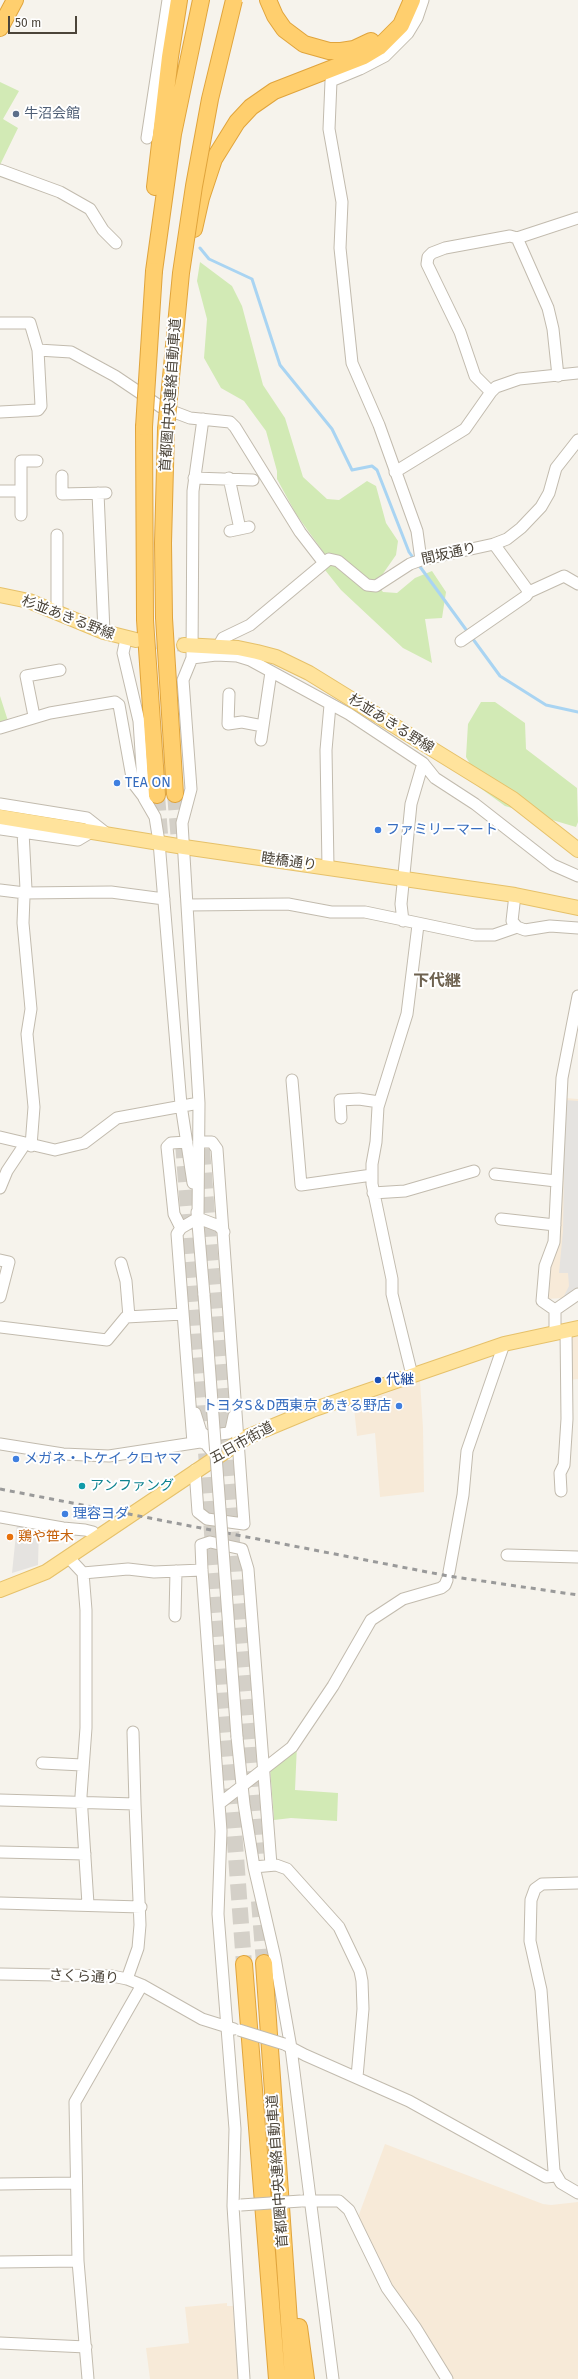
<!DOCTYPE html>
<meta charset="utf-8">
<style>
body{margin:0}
#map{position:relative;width:578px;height:2379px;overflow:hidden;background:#f6f3ec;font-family:"Fira Sans",sans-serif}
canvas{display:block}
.scale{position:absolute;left:8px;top:16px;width:69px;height:18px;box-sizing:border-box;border:2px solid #4b4439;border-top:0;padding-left:5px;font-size:12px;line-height:14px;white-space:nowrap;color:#4b4439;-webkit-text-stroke:3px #fff;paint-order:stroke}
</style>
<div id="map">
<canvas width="578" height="2379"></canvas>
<div class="scale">50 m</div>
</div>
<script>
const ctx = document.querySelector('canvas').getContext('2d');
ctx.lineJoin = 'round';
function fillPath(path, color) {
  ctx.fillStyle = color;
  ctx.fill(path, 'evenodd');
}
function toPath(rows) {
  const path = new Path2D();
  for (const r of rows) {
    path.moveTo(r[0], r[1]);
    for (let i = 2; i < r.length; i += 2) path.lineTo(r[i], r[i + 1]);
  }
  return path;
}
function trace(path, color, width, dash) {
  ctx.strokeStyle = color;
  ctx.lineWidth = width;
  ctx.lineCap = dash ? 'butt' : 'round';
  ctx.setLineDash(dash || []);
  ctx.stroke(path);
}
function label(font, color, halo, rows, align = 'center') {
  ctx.font = font + ' "Fira Sans","Noto Sans JP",sans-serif';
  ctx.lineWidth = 4;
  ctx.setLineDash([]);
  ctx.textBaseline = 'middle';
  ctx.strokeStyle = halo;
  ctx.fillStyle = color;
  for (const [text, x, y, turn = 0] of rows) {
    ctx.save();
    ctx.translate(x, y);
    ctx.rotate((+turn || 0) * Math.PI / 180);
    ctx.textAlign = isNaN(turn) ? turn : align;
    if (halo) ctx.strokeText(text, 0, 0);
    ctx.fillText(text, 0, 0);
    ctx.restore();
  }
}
fillPath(toPath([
 [565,1098,578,1099,578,1290,563,1298,546,1299],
 [578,1335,578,1379,569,1380,568,1337],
 [420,1381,423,1428,424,1492,380,1497,375,1433,357,1436,354,1408,356,1404],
 [385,2144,543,2204,551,2205,578,2202,578,2379,451,2379,399,2302,357,2220],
 [227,2303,227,2306,233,2306,238,2379,150,2379,146,2348,189,2343,185,2307]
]), '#f7ead8');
fillPath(toPath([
 [0,82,19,91,3,119,18,128,0,165],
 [200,262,232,286,242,306,263,385,285,418,303,477,327,499,339,500,367,481,376,486,386,523,398,541,396,555,380,578,380,588,383,592,397,593,415,578,432,571,446,592,442,618,425,619,432,663,403,648,341,590,325,570,324,553,296,514,277,479,277,471,266,431,244,401,221,388,204,358,207,319,197,281],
 [0,696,8,721,0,725],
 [481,702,495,702,525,723,526,749,577,788,578,822,576,827,505,806,472,782,470,764,466,757,468,724],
 [297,1744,295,1790,338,1793,337,1821,291,1818,274,1820,270,1768]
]), '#d2eab5');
fillPath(toPath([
 [565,1100,578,1101,578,1290,563,1298,569,1286,568,1273,559,1273,563,1231],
 [17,1524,39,1528,38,1565,12,1573]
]), '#e5e3e0');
trace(toPath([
 [200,248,209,259,252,279,280,365,332,429,352,470,372,466,377,470,409,552,414,559],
 [418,564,500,676,546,705,578,712]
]), '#a9d4f2', 3);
trace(toPath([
 [136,640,184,645]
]), '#d4d0c8', 14, [14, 7]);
trace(toPath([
 [175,794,179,841],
 [157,795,160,834],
 [183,1142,244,1964],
 [202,1149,256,1854],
 [259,1901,264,1963]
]), '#d4d0c8', 16, [16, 8]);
const minor = toPath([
 [147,138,168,0],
 [0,170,60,192,90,209,103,230,116,243],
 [517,238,548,308,553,329,558,376],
 [0,323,30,323,38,350,41,406,38,410,0,412],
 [38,350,71,352,115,376,161,407,190,418,230,422,235,427,300,532,324,563],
 [491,392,475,376,460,332,427,264,428,257,432,253,445,248,510,236,517,238,578,218],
 [395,472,465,429,491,392,496,387,519,379,578,373],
 [62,476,62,494,106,493],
 [194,478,253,480],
 [229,478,240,529],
 [0,491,21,491],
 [98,493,104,632],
 [21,515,21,461,37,461],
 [230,531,249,527],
 [57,535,57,612],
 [494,544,529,592],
 [421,560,417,531,379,425,352,363,340,248,342,202,329,129,331,81,360,69,385,56,408,33,417,18,423,0],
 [126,639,123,653,139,721,144,798,155,817,159,842,181,1105,193,1183],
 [461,641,526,596,529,592,564,576,578,584],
 [218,647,223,638,250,625,329,559,338,561,367,585,376,586,410,564,421,560,494,544,507,539,521,528,541,507,549,493,556,468,578,440],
 [192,658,216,655,237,656,250,660,349,714,423,763,411,804,401,904,403,921],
 [229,694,228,724,242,722,263,726],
 [34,716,26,676,60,670],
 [0,728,50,713,115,702,119,705,133,783,143,796],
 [261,740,271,672],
 [423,763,435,778,475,804,553,865,578,876],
 [0,804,87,818,106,833],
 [0,829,78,840,93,831],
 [23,832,26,889,24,897,23,923,31,1009,27,1034,34,1107,31,1146],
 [328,867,326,750,330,705],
 [0,890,25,893,111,892,164,899],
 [515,895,512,921,517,927,525,930,550,926,578,928],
 [187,905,288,904,331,912,365,912,475,935,494,935,517,927],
 [292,1080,301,1185,372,1175],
 [341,1118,340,1100,359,1099,379,1102],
 [0,1137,55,1150,84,1143,117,1118,199,1103],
 [495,1174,556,1181],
 [0,1188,7,1171,25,1144],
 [373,1193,405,1191,474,1171],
 [197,1212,204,1295],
 [198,1218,199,1103,182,823,191,789,183,680,192,658,193,491,203,419],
 [501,1219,555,1225],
 [181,1228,174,1214,167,1147,171,1143,187,1142],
 [0,1260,9,1262,0,1297],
 [121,1263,126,1281,129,1317],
 [555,1310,542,1301,545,1266,554,1242,562,1078,578,996],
 [0,1327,107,1340,126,1317,183,1314],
 [555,1333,555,1310,578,1294],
 [412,1375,392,1294,392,1279,372,1184,372,1164,376,1142,378,1107,407,1014,418,925],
 [195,1413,201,1432,206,1436,228,1433,231,1430,234,1416],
 [193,1443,177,1234,181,1228,198,1218,219,1226,224,1232],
 [0,1444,63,1454,109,1456,200,1442,205,1443,216,1456],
 [195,1470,198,1512,207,1519,244,1524,217,1149,212,1142,199,1142],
 [561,1491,560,1473,564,1465,567,1419,566,1330],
 [0,1517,63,1528,85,1530,93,1532,97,1538],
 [507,1555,578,1557],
 [69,1558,83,1573,86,1610,86,1728,81,1796,88,1904],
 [449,1572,463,1495,467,1451,504,1344],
 [83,1573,128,1569,154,1572,202,1570],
 [175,1616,176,1571],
 [133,1732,135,1804],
 [237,1737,244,1804,254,1867,275,1958,291,2048,333,2379],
 [42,1763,82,1765],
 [0,1800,135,1804,140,1925,138,1948,127,1979],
 [219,1804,292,1747,333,1686,371,1620,403,1599,441,1588,445,1585,447,1580],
 [0,1852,85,1854],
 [254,1867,276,1865,287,1869,339,1927,360,1971,362,1981,363,2009,357,2077],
 [578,1883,542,1884,535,1889,531,1900,530,1941,541,1990,554,2171,561,2183,578,2193],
 [0,1903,141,1907],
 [0,1974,112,1976,127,1979,142,1985,202,2019,234,2029],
 [286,2045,305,2055,409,2101,546,2177,555,2176],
 [0,2184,75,2183],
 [303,2201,339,2201,349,2210,387,2288,415,2327,447,2379],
 [0,2262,78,2261],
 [0,2343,86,2347],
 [88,2379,78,2261,75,2102,142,1985],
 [244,2379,233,2206,235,2129,218,1914,221,1831,202,1570,201,1545,210,1542,242,1549,248,1569,271,1865]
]);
const major = toPath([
 [0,595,29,601,104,632,136,640],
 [184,645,238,648,257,652,276,657,309,673,513,799,578,850],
 [0,817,184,847,515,895,578,908],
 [0,1590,46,1572,247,1437,312,1410,504,1344,578,1328]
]);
const highway = toPath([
 [268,0,275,16,284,29,304,44,329,51,341,51,354,49,371,41],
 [0,28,15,0],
 [155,187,170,57,179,0],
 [194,229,201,198,214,159,237,122,251,107,274,91,364,56,379,47,401,25,412,0],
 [154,271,173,134,201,0],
 [144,427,145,620,157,795],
 [166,429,163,543,164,618,175,794],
 [264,1963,293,2379],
 [244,1964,277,2379],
 [299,2327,306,2379]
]);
trace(minor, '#c2bbae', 13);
trace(major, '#e6c16a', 16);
trace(highway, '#e0a43c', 18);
trace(minor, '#fff', 11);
trace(major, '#ffe39c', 14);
trace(highway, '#ffcf6e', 16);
trace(toPath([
 [0,1489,448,1576,578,1595]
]), '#9a9a9a', 3, [5, 5]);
const minorBridge = toPath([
 [204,1295,237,1737],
 [239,2030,284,2044],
 [241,2205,301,2201]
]);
const highwayBridge = toPath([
 [144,427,154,271],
 [166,429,181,273,194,186,210,99,234,0]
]);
trace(minorBridge, '#c2bbae', 13, []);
trace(highwayBridge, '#e0a43c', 18, []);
trace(minorBridge, '#fff', 11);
trace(highwayBridge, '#ffcf6e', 16);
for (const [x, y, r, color] of [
 [16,114,4,"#5c6f8a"],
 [117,783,4,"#3f7fe0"],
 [378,830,4,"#3f7fe0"],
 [378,1380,4,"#1a4fb4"],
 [399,1406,4,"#3f7fe0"],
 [16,1459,4,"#3f7fe0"],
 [82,1486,4,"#0f9aa8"],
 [65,1514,4,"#3f7fe0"],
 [10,1537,4,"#e8710a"]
]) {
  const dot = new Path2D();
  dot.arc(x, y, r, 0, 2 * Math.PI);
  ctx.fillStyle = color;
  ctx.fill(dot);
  trace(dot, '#fff', 1.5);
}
label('14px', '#4e5e75', '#fff', [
 ["牛沼会館",24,114]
], 'left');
label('14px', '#4b4439', '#fff', [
 ["首都圏中央連絡自動車道",171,395,-86],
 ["間坂通り",449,554,-13],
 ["杉並あきる野線",68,618,21],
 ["杉並あきる野線",391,724,32],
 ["睦橋通り",289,862,8],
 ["五日市街道",242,1443,-29],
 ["さくら通り",84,1977,3],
 ["首都圏中央連絡自動車道",278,2171,-94]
]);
label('14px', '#366cbe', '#fff', [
 ["TEA ON",125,783],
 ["ファミリーマート",386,830],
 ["トヨタS＆D西東京 あきる野店",391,1406,"right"],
 ["メガネ・トケイ クロヤマ",24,1459],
 ["理容ヨダ",73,1514]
], 'left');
label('14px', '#164399', '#fff', [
 ["代継",386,1380]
], 'left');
label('14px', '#0d838f', '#fff', [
 ["アンファング",90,1486]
], 'left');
label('14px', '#c56008', '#fff', [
 ["鶏や笹木",18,1537]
], 'left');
label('bold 16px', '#6e6250', '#fff', [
 ["下代継",437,982]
]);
</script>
